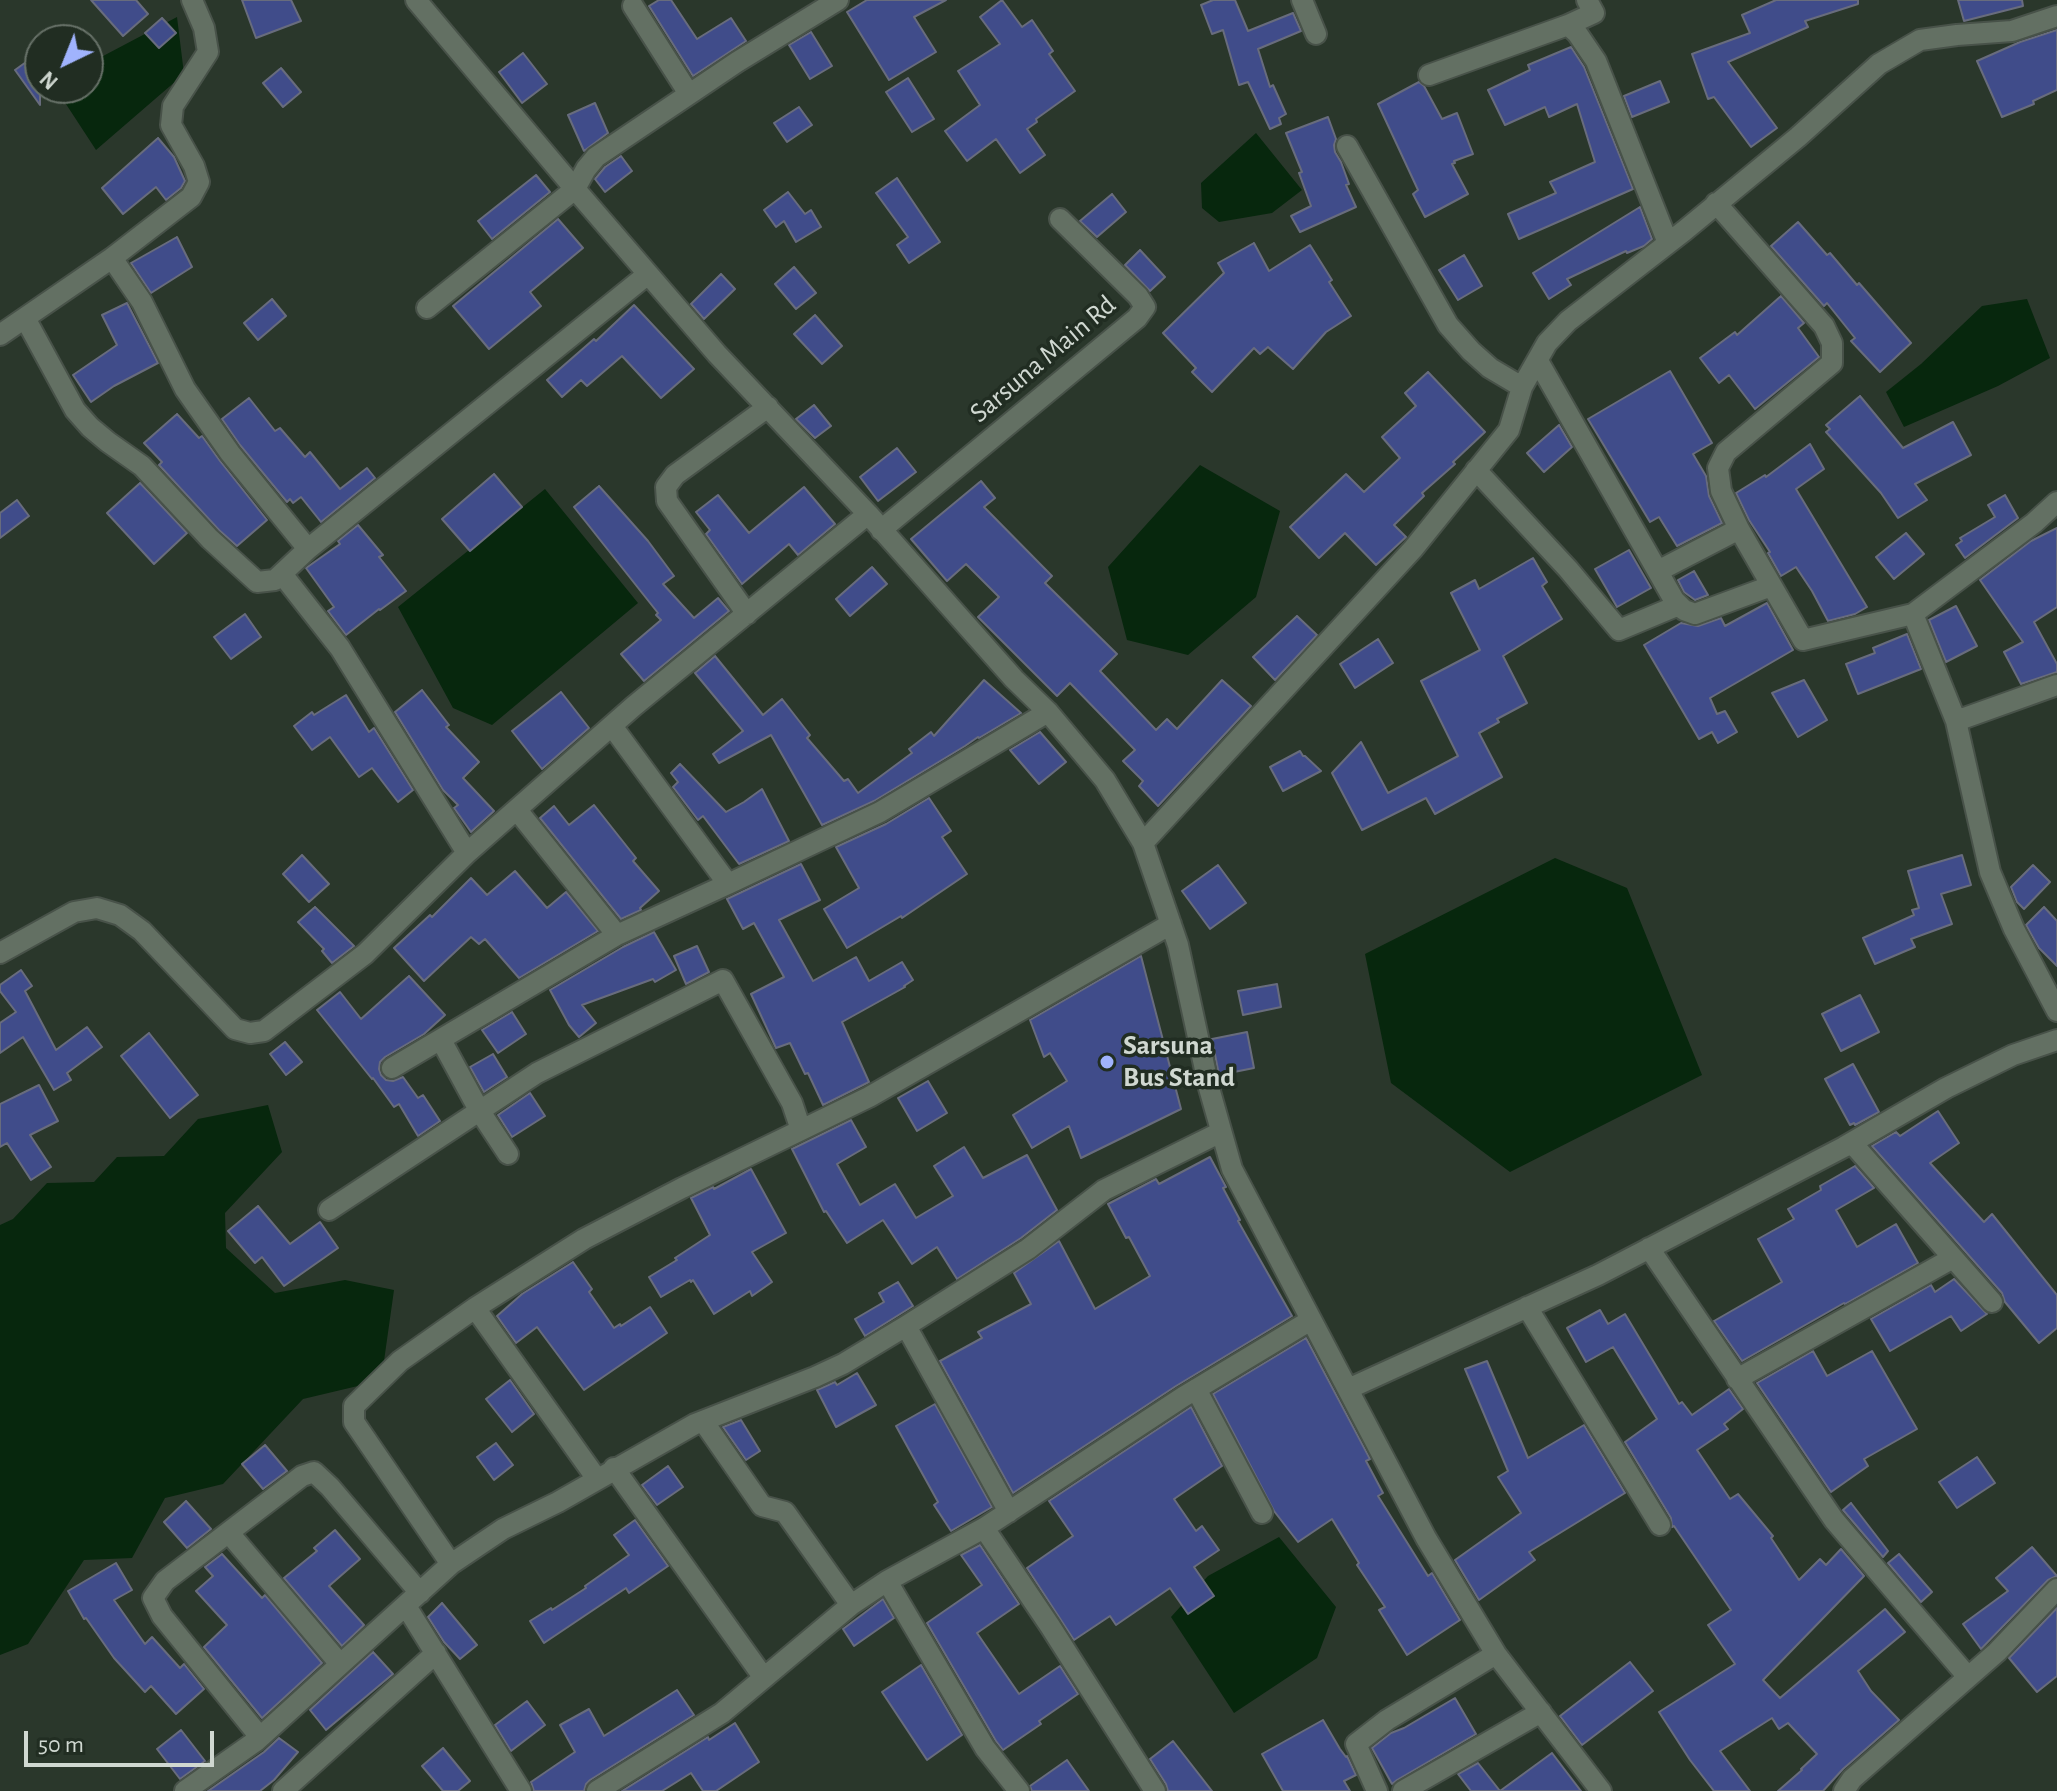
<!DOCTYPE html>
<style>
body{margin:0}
#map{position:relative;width:2057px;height:1791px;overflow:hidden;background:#2a372b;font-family:"Alegreya Sans",sans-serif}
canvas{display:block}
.north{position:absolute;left:24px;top:24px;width:80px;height:80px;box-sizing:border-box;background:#212d22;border:2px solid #677168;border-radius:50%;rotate:223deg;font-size:22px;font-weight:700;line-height:32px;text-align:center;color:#d0d8d1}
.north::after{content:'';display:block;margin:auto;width:28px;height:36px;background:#a0b3fd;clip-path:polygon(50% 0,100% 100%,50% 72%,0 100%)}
.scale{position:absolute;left:24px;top:1731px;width:190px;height:36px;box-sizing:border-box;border:4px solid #d0d8d1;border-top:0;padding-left:10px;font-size:24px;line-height:28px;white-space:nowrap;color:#d0d8d1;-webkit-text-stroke:6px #212d22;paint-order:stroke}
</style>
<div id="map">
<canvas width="2057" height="1791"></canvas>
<div class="north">N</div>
<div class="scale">50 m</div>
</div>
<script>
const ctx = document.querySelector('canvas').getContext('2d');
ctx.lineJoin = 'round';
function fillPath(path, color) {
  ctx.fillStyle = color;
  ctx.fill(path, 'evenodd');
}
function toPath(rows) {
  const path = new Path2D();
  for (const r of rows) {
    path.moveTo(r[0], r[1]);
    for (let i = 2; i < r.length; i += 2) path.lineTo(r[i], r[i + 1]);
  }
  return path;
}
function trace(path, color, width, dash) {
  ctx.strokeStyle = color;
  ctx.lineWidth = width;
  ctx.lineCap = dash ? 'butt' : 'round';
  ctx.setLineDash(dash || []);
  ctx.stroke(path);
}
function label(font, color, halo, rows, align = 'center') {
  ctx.font = font + ' "Alegreya Sans",sans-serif';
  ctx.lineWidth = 7;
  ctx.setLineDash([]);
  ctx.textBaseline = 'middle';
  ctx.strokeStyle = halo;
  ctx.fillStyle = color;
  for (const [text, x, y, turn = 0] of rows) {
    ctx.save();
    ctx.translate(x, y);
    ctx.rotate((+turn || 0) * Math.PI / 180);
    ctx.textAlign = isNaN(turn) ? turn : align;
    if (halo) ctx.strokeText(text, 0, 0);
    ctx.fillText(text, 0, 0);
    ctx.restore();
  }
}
fillPath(toPath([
 [177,17,184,74,96,150,64,101,69,88,88,88,88,64],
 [1256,133,1302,190,1272,213,1219,222,1202,208,1201,183],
 [2027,299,2050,358,1998,386,1904,427,1886,392,1921,364,1982,306],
 [1200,465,1280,511,1256,597,1188,655,1127,640,1108,567],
 [545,489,638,603,492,725,453,708,398,607],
 [1555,858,1627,888,1702,1075,1510,1172,1391,1083,1365,954],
 [268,1105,282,1152,225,1213,226,1248,275,1293,345,1280,394,1290,384,1361,362,1385,303,1399,223,1484,165,1498,132,1558,84,1560,28,1644,0,1655,0,1225,13,1219,47,1183,94,1182,117,1157,164,1156,198,1119],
 [1279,1537,1336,1607,1317,1658,1234,1713,1171,1617,1208,1576]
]), '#07270d');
const building = toPath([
 [91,0,136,0,148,14,123,36,91,0],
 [242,0,291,0,301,21,256,38,242,0],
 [659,0,671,0,697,39,731,18,746,41,693,76,649,6,659,0],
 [867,0,946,0,914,17,936,52,889,80,847,12,867,0],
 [1002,0,1022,27,1032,20,1053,51,1049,54,1075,91,1036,119,1037,122,1027,129,1045,155,1020,173,996,139,967,161,945,131,980,105,958,71,1000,44,980,17,1002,0],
 [1213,0,1235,0,1248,31,1293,13,1301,31,1258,49,1270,87,1273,85,1286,114,1279,118,1281,124,1270,129,1248,82,1239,85,1223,30,1212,34,1201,5,1213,0],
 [1776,0,1858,0,1858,4,1805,21,1808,27,1728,62,1777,128,1751,147,1714,97,1708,99,1692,54,1750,33,1742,15,1776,0],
 [1958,0,2022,0,2023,6,1964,21,1958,0],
 [162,18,176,33,159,48,145,33,162,18],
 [2057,30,2057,90,2033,101,2034,104,2002,117,1977,61,2020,42,2057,30],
 [811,32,832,66,810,79,789,45,811,32],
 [1571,47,1584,67,1633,189,1519,239,1508,214,1556,193,1550,182,1595,162,1577,104,1549,117,1545,107,1505,125,1488,90,1530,70,1528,65,1571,47],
 [40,52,40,105,15,70,40,52],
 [523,53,547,84,522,103,499,72,523,53],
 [281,68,301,92,283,107,263,83,281,68],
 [908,78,934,119,912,132,886,92,908,78],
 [1660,81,1669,102,1632,117,1624,96,1660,81],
 [1419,82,1424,86,1442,119,1457,113,1473,154,1454,161,1455,163,1452,164,1468,194,1425,217,1413,194,1418,190,1378,104,1419,82],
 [595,103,608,133,584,151,568,115,595,103],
 [799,107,812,125,787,142,774,123,799,107],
 [1328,117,1336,139,1334,145,1335,152,1341,162,1349,184,1346,185,1356,207,1300,232,1291,216,1311,206,1299,173,1302,172,1286,133,1328,117],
 [158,138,174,157,185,181,181,188,166,200,156,187,123,214,102,188,158,138],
 [621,156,632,171,605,192,595,179,605,167,621,156],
 [536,175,550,192,492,239,478,221,536,175],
 [897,178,940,242,909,263,897,245,908,237,876,193,897,178],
 [788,192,805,214,811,210,821,227,796,242,784,221,776,227,764,210,788,192],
 [1112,194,1126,212,1097,237,1080,221,1112,194],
 [1640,207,1652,239,1644,246,1627,253,1626,251,1567,279,1571,285,1549,299,1533,273,1640,207],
 [558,219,583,248,530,292,541,306,489,349,453,306,558,219],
 [1798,222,1827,255,1830,253,1857,285,1859,283,1911,343,1880,372,1851,341,1855,338,1827,303,1824,306,1771,246,1798,222],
 [177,237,192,267,151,293,131,263,177,237],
 [1254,243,1269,271,1310,245,1332,280,1329,282,1351,316,1326,332,1293,369,1268,347,1260,354,1254,348,1212,392,1192,372,1196,368,1163,333,1224,273,1218,263,1254,243],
 [1140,250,1165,277,1150,291,1125,265,1140,250],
 [1464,255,1482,286,1458,300,1439,270,1464,255],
 [794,267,816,293,796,309,775,284,794,267],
 [721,274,735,289,704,319,691,304,721,274],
 [1781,296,1804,323,1798,328,1819,357,1755,409,1729,375,1719,383,1700,358,1735,332,1737,335,1781,296],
 [272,299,286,316,258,340,244,323,272,299],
 [127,303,158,363,114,386,91,402,73,375,117,345,102,315,127,303],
 [634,305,694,369,661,398,622,356,587,386,581,380,562,397,547,380,594,339,596,341,634,305],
 [815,315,842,346,822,364,794,334,815,315],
 [1670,371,1712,443,1693,454,1706,476,1709,496,1722,523,1677,546,1659,517,1650,522,1588,419,1670,371],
 [1428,372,1485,432,1453,462,1455,464,1422,493,1424,496,1394,525,1406,537,1376,565,1345,533,1319,558,1290,527,1346,474,1364,492,1400,458,1382,437,1416,406,1405,393,1428,372],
 [1860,396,1903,448,1953,422,1971,455,1915,484,1927,500,1898,518,1881,493,1826,432,1830,429,1826,425,1860,396],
 [249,398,275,431,280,428,305,457,310,452,340,489,367,468,375,478,321,522,301,497,293,503,290,499,287,502,240,445,222,419,249,398],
 [814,405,831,426,815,438,796,419,814,405],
 [177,414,199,438,202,436,220,461,267,520,237,546,219,530,159,465,162,462,144,443,177,414],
 [1559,425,1572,447,1544,472,1527,453,1559,425],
 [1810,444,1824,469,1796,489,1867,607,1855,614,1828,621,1812,591,1796,567,1781,576,1768,553,1770,552,1749,520,1736,493,1765,475,1766,477,1810,444],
 [897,448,916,472,878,501,860,477,897,448],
 [494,474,522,507,470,551,442,519,494,474],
 [981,481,995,498,984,507,1052,576,1045,583,1117,654,1100,671,1156,730,1167,719,1177,729,1222,680,1251,706,1158,806,1139,786,1143,781,1123,761,1135,750,1070,683,1057,696,978,617,999,597,966,564,947,581,911,539,981,481],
 [140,483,187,533,154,564,107,513,140,483],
 [599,486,648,541,674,576,663,584,694,618,718,598,729,611,644,681,621,654,661,620,656,615,658,613,574,507,599,486],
 [804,487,835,524,798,555,789,544,742,584,706,534,710,530,696,512,718,495,749,533,804,487],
 [2005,495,2018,518,1965,558,1956,545,1962,541,1960,538,1995,517,1988,505,2005,495],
 [17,500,29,516,0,538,0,513,17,500],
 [358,525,383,555,379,557,406,591,380,610,379,609,346,635,328,611,334,607,306,568,340,544,338,541,358,525],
 [2057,528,2057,607,2034,622,2057,664,2057,672,2021,684,2004,652,2023,642,1980,580,2031,541,2057,528],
 [1906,533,1924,554,1894,579,1876,557,1906,533],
 [1629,550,1651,588,1617,607,1595,569,1629,550],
 [1533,558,1547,582,1542,586,1562,619,1503,656,1527,703,1497,719,1499,722,1479,733,1502,777,1435,814,1426,798,1362,830,1332,773,1361,742,1388,793,1458,756,1421,681,1480,650,1451,593,1475,580,1479,589,1533,558],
 [872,567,887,584,850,616,836,599,872,567],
 [1694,571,1708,595,1695,600,1684,592,1678,580,1694,571],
 [1767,603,1793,650,1710,698,1717,714,1725,711,1737,732,1718,743,1712,732,1699,739,1644,645,1681,623,1698,626,1721,618,1725,626,1767,603],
 [1956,606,1977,646,1946,662,1929,620,1956,606],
 [245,614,261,637,231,659,214,637,245,614],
 [1297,616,1317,635,1275,680,1253,657,1297,616],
 [1907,634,1921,669,1858,694,1846,664,1875,653,1873,648,1907,634],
 [1378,639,1393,663,1355,688,1340,664,1378,639],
 [715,656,763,715,782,699,810,735,807,738,844,781,848,779,858,793,912,753,909,749,931,732,934,736,984,680,1021,713,979,738,978,737,965,746,874,801,822,825,771,735,719,763,713,754,743,731,695,673,715,656],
 [1804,680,1827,720,1798,737,1772,693,1804,680],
 [422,690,449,725,446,727,479,762,463,778,494,811,471,832,454,808,458,805,443,790,395,712,422,690],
 [561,692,589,728,542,769,512,731,561,692],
 [346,695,369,732,374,728,413,790,398,802,372,768,359,777,330,737,312,750,294,726,312,712,314,715,346,695],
 [1040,732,1066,762,1039,784,1010,750,1040,732],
 [1300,751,1303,756,1305,756,1321,771,1283,791,1270,767,1300,751],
 [680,764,726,812,744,802,762,789,789,841,739,864,703,816,698,820,673,787,678,782,671,773,680,764],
 [929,798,951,831,942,837,967,874,902,918,901,916,847,948,824,909,859,888,836,847,886,824,929,798],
 [594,805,636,858,633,861,659,891,640,908,641,910,621,919,540,818,554,806,569,825,594,805],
 [302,855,329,884,309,902,283,874,302,855],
 [1962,855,1971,885,1941,894,1952,924,1911,939,1915,947,1875,964,1863,938,1914,915,1912,910,1919,908,1908,871,1962,855],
 [801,864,820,900,779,920,813,981,856,957,869,981,902,962,913,980,904,986,905,987,842,1022,869,1082,823,1105,808,1073,805,1074,790,1043,776,1048,751,994,784,977,754,923,743,929,727,899,801,864],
 [1218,865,1246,903,1210,929,1182,891,1218,865],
 [2033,865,2050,882,2024,909,2017,902,2011,887,2033,865],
 [515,871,547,908,566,892,598,931,519,978,485,939,479,944,471,937,424,981,394,948,430,915,432,917,471,878,487,895,515,871],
 [315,907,354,946,332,963,322,951,324,949,298,922,315,907],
 [2044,907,2057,921,2057,966,2039,948,2026,925,2044,907],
 [654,932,676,970,655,982,653,979,582,1005,596,1023,579,1037,569,1025,550,990,623,947,654,932],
 [697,946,709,972,686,984,674,956,697,946],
 [1141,956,1181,1109,1081,1158,1069,1126,1032,1148,1013,1115,1067,1081,1050,1053,1044,1057,1030,1020,1141,956],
 [21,970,32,986,25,991,56,1050,87,1027,102,1047,67,1073,71,1080,54,1090,23,1037,0,1053,0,1023,16,1012,0,991,0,985,21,970],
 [409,976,445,1015,424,1034,385,1057,380,1062,379,1069,381,1075,386,1080,393,1081,403,1077,418,1098,423,1095,440,1121,418,1136,399,1104,394,1107,373,1078,372,1079,317,1010,340,992,361,1019,409,976],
 [1277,984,1281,1007,1243,1015,1238,991,1277,984],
 [1860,995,1879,1032,1841,1051,1822,1014,1860,995],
 [512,1012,526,1034,498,1053,482,1030,512,1012],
 [1247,1032,1254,1068,1219,1075,1212,1039,1247,1032],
 [149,1033,198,1095,170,1118,121,1056,149,1033],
 [285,1042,302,1062,286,1075,270,1054,285,1042],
 [493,1054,507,1077,484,1092,470,1067,493,1054],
 [1853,1064,1879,1112,1855,1125,1854,1123,1850,1125,1825,1079,1853,1064],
 [928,1081,947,1113,917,1131,898,1098,928,1081],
 [39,1085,58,1121,30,1135,51,1167,31,1180,7,1143,0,1147,0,1104,39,1085],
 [530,1093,545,1116,512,1137,498,1115,530,1093],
 [1938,1111,1959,1143,1930,1163,1984,1222,1992,1214,2057,1295,2057,1328,2039,1343,2005,1302,2002,1293,1872,1146,1896,1132,1900,1136,1938,1111],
 [851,1120,866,1147,837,1164,860,1205,895,1184,916,1218,953,1196,934,1166,964,1147,983,1178,1027,1155,1057,1210,1021,1238,957,1279,937,1247,912,1264,883,1220,847,1243,826,1211,824,1212,792,1149,851,1120],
 [1210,1157,1226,1187,1223,1188,1240,1220,1238,1221,1292,1316,1176,1386,1013,1493,940,1361,982,1338,978,1332,1031,1304,1014,1273,1059,1241,1095,1309,1150,1276,1129,1237,1126,1238,1108,1204,1156,1179,1159,1184,1210,1157],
 [1855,1166,1874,1188,1836,1210,1857,1247,1896,1224,1918,1263,1845,1304,1844,1303,1742,1361,1714,1321,1782,1282,1758,1239,1794,1219,1788,1209,1821,1190,1820,1186,1855,1166],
 [751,1169,786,1233,752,1252,772,1282,752,1296,750,1291,714,1314,693,1280,691,1282,690,1280,661,1297,649,1277,677,1260,675,1258,710,1235,691,1198,713,1187,714,1189,751,1169],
 [258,1206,290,1244,320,1222,338,1248,284,1286,262,1257,255,1263,228,1231,258,1206],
 [573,1262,592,1289,589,1292,614,1328,620,1324,621,1326,650,1307,667,1333,584,1390,537,1327,516,1343,497,1316,522,1294,573,1262],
 [1954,1279,1987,1314,1961,1331,1951,1316,1890,1351,1871,1319,1931,1285,1935,1292,1954,1279],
 [898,1282,913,1306,865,1336,855,1319,884,1302,879,1293,898,1282],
 [1600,1310,1608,1324,1625,1314,1679,1404,1682,1402,1692,1415,1729,1389,1743,1409,1724,1424,1728,1429,1697,1450,1730,1499,1738,1494,1773,1536,1771,1538,1799,1580,1820,1559,1826,1565,1841,1549,1864,1576,1763,1680,1780,1698,1885,1609,1905,1632,1858,1671,1871,1691,1899,1720,1843,1769,1823,1791,1778,1791,1802,1770,1801,1769,1817,1754,1788,1723,1779,1729,1772,1718,1720,1751,1750,1791,1714,1791,1690,1760,1659,1712,1735,1664,1708,1625,1731,1610,1674,1526,1672,1527,1671,1518,1625,1442,1657,1419,1613,1347,1586,1362,1567,1328,1600,1310],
 [1306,1338,1370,1459,1366,1461,1383,1493,1378,1496,1428,1576,1432,1573,1460,1620,1407,1655,1379,1610,1385,1607,1357,1565,1359,1563,1332,1519,1298,1542,1274,1511,1213,1394,1306,1338],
 [1813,1351,1827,1376,1872,1351,1917,1429,1864,1459,1868,1466,1831,1492,1757,1383,1813,1351],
 [1487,1361,1528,1458,1584,1425,1625,1493,1529,1552,1535,1560,1479,1600,1455,1560,1521,1513,1498,1477,1508,1471,1465,1369,1487,1361],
 [857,1373,876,1405,836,1427,817,1390,835,1382,837,1385,857,1373],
 [510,1380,534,1414,512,1432,486,1399,510,1380],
 [935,1404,992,1507,951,1531,934,1505,938,1502,896,1426,935,1404],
 [1191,1407,1222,1466,1174,1499,1196,1531,1202,1526,1219,1550,1194,1567,1214,1596,1188,1614,1170,1588,1116,1625,1110,1616,1074,1640,1027,1568,1073,1536,1049,1501,1191,1407],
 [741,1420,760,1451,746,1460,723,1427,741,1420],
 [496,1443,513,1465,494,1480,477,1457,496,1443],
 [265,1445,287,1471,263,1489,242,1464,265,1445],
 [1977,1457,1995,1483,1957,1508,1939,1482,1977,1457],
 [668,1466,683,1487,657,1505,642,1485,668,1466],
 [186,1501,211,1529,187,1548,164,1522,186,1501],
 [1851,1503,1888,1551,1883,1557,1843,1510,1851,1503],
 [635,1520,668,1566,629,1593,626,1588,544,1643,530,1621,551,1608,552,1610,586,1588,585,1586,629,1555,614,1535,635,1520],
 [335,1530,360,1559,329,1586,364,1625,342,1646,284,1578,317,1551,314,1548,335,1530],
 [980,1545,1019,1604,977,1633,1019,1694,1060,1666,1078,1694,1039,1721,1041,1724,1003,1750,996,1741,927,1623,982,1585,961,1555,980,1545],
 [2032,1547,2057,1576,2048,1580,1981,1649,1963,1624,2008,1591,1996,1578,2032,1547],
 [222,1554,262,1598,265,1595,322,1663,262,1718,204,1647,227,1625,196,1591,213,1576,205,1567,222,1554],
 [1899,1554,1932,1592,1921,1602,1888,1563,1899,1554],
 [116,1563,132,1590,114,1600,145,1644,152,1637,180,1668,184,1664,204,1689,176,1714,151,1686,145,1692,114,1658,86,1618,84,1619,68,1591,116,1563],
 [883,1599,894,1618,854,1646,843,1629,883,1599],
 [442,1603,477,1645,460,1659,444,1642,428,1617,442,1603],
 [2057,1608,2057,1676,2037,1692,2009,1658,2057,1608],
 [373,1652,393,1674,326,1730,310,1710,373,1652],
 [1630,1662,1653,1691,1582,1745,1560,1716,1630,1662],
 [921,1665,962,1735,927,1760,882,1692,921,1665],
 [677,1690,694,1715,590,1780,586,1784,584,1791,534,1791,531,1782,575,1752,560,1725,589,1709,604,1736,677,1690],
 [1455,1698,1476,1734,1397,1780,1392,1784,1372,1748,1391,1733,1404,1728,1455,1698],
 [527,1701,545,1725,511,1751,495,1725,527,1701],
 [1323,1720,1340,1749,1346,1757,1347,1756,1356,1775,1344,1781,1350,1791,1283,1791,1262,1754,1323,1720],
 [735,1723,759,1762,716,1791,703,1791,691,1773,662,1791,622,1791,708,1737,709,1740,735,1723],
 [181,1730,205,1761,180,1779,157,1749,181,1730],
 [279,1738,298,1752,274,1780,260,1791,208,1791,264,1752,279,1738],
 [1173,1741,1212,1791,1168,1791,1166,1784,1150,1759,1173,1741],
 [443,1748,470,1781,458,1791,443,1791,422,1766,443,1748],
 [1552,1753,1581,1791,1471,1791,1458,1774,1478,1763,1500,1791,1552,1753],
 [1067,1760,1089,1791,1032,1791,1030,1786,1067,1760]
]);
fillPath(building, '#404c8a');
trace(building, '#686c7d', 2);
const street = toPath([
 [416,0,575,189,717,354,868,514,1014,679,1048,712,1105,780,1143,843,1178,945,1209,1088,1232,1169,1426,1538,1496,1654,1601,1791],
 [1302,0,1316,34],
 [633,6,689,94],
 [1568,25,1594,13,1587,0],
 [1429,75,1568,25,1577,33,1596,61,1668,243],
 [1347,146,1448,325,1471,351,1490,368,1522,387],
 [1716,203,1824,326,1832,343,1832,363,1726,452,1718,468,1721,491,1739,529,1803,640,1913,614,1956,721,1990,872,2014,929,2057,1011],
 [427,308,575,189,586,169,596,157,737,62,838,0],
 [25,318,75,410,90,427,108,442,142,466,210,539,257,582,275,580,308,549,230,453,185,389,142,302,112,258],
 [0,335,112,258,191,197,199,182,194,166,171,125,173,106,208,52,204,28,192,0],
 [1538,361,1674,600,1684,610,1695,614,1771,586],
 [1476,470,1568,569,1619,630,1679,605],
 [881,530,1137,318,1145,307,1138,296,1060,219],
 [308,549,648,274],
 [1658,571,1739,529],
 [747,614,667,501,666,487,675,475,768,407],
 [1913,614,2034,523,2057,502],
 [1956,721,2057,685],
 [517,810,617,935,728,884,612,726],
 [1143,843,1413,549,1509,430,1522,387,1547,343,1568,321,1684,231,1798,137,1879,64,1920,40,1957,35,2012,31,2057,16],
 [467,853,634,706,868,514],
 [728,884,880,812,1048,712],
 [0,953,74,912,97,908,120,915,142,931,235,1029,250,1033,264,1031,365,954,467,853,340,648,282,574],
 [441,1040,479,1110,508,1154],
 [392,1068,617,935],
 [1852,1143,1992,1302],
 [329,1210,537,1073,723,980,792,1103,801,1130],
 [1649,1248,1834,1520,1968,1677],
 [1527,1307,1660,1525],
 [475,1308,597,1479],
 [906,1326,1009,1512],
 [1737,1379,1953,1258],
 [1196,1389,1262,1513],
 [1348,1389,1598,1275,1844,1147,1946,1088,2013,1055,2057,1040],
 [703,1421,762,1506,785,1512,851,1605],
 [614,1468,764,1678],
 [984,1528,1050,1626,1155,1791],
 [229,1533,340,1664],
 [451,1564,354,1422,354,1406,400,1361,475,1308,584,1239,682,1188,869,1097,1171,924],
 [887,1581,985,1748,1019,1791],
 [406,1606,521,1791],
 [260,1737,162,1616,153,1598,165,1581,302,1476,314,1472,330,1487,420,1593],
 [185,1791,256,1741,451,1564,503,1529,558,1502,695,1424,815,1377,843,1364,906,1326,1028,1249,1104,1190,1221,1132],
 [283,1791,436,1653],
 [597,1791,722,1713,851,1605,887,1581,984,1528,1183,1397,1311,1320],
 [1377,1791,1356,1744,1387,1720,1496,1654],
 [1403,1791,1541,1712],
 [1844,1791,1852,1779,1997,1652,2057,1589]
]);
trace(street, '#485249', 24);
trace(street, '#637063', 20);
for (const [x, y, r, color] of [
 [1107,1062,8,"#a0b3fd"]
]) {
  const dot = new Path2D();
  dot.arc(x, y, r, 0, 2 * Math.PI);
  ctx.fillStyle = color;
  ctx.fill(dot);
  trace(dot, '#212d22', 3);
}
label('28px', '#d0d8d1', '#212d22', [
 ["Sarsuna Main Rd",1043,359,-40]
]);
label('bold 28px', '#d0d8d1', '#212d22', [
 ["Sarsuna",1123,1046],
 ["Bus Stand",1123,1078]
], 'left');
</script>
